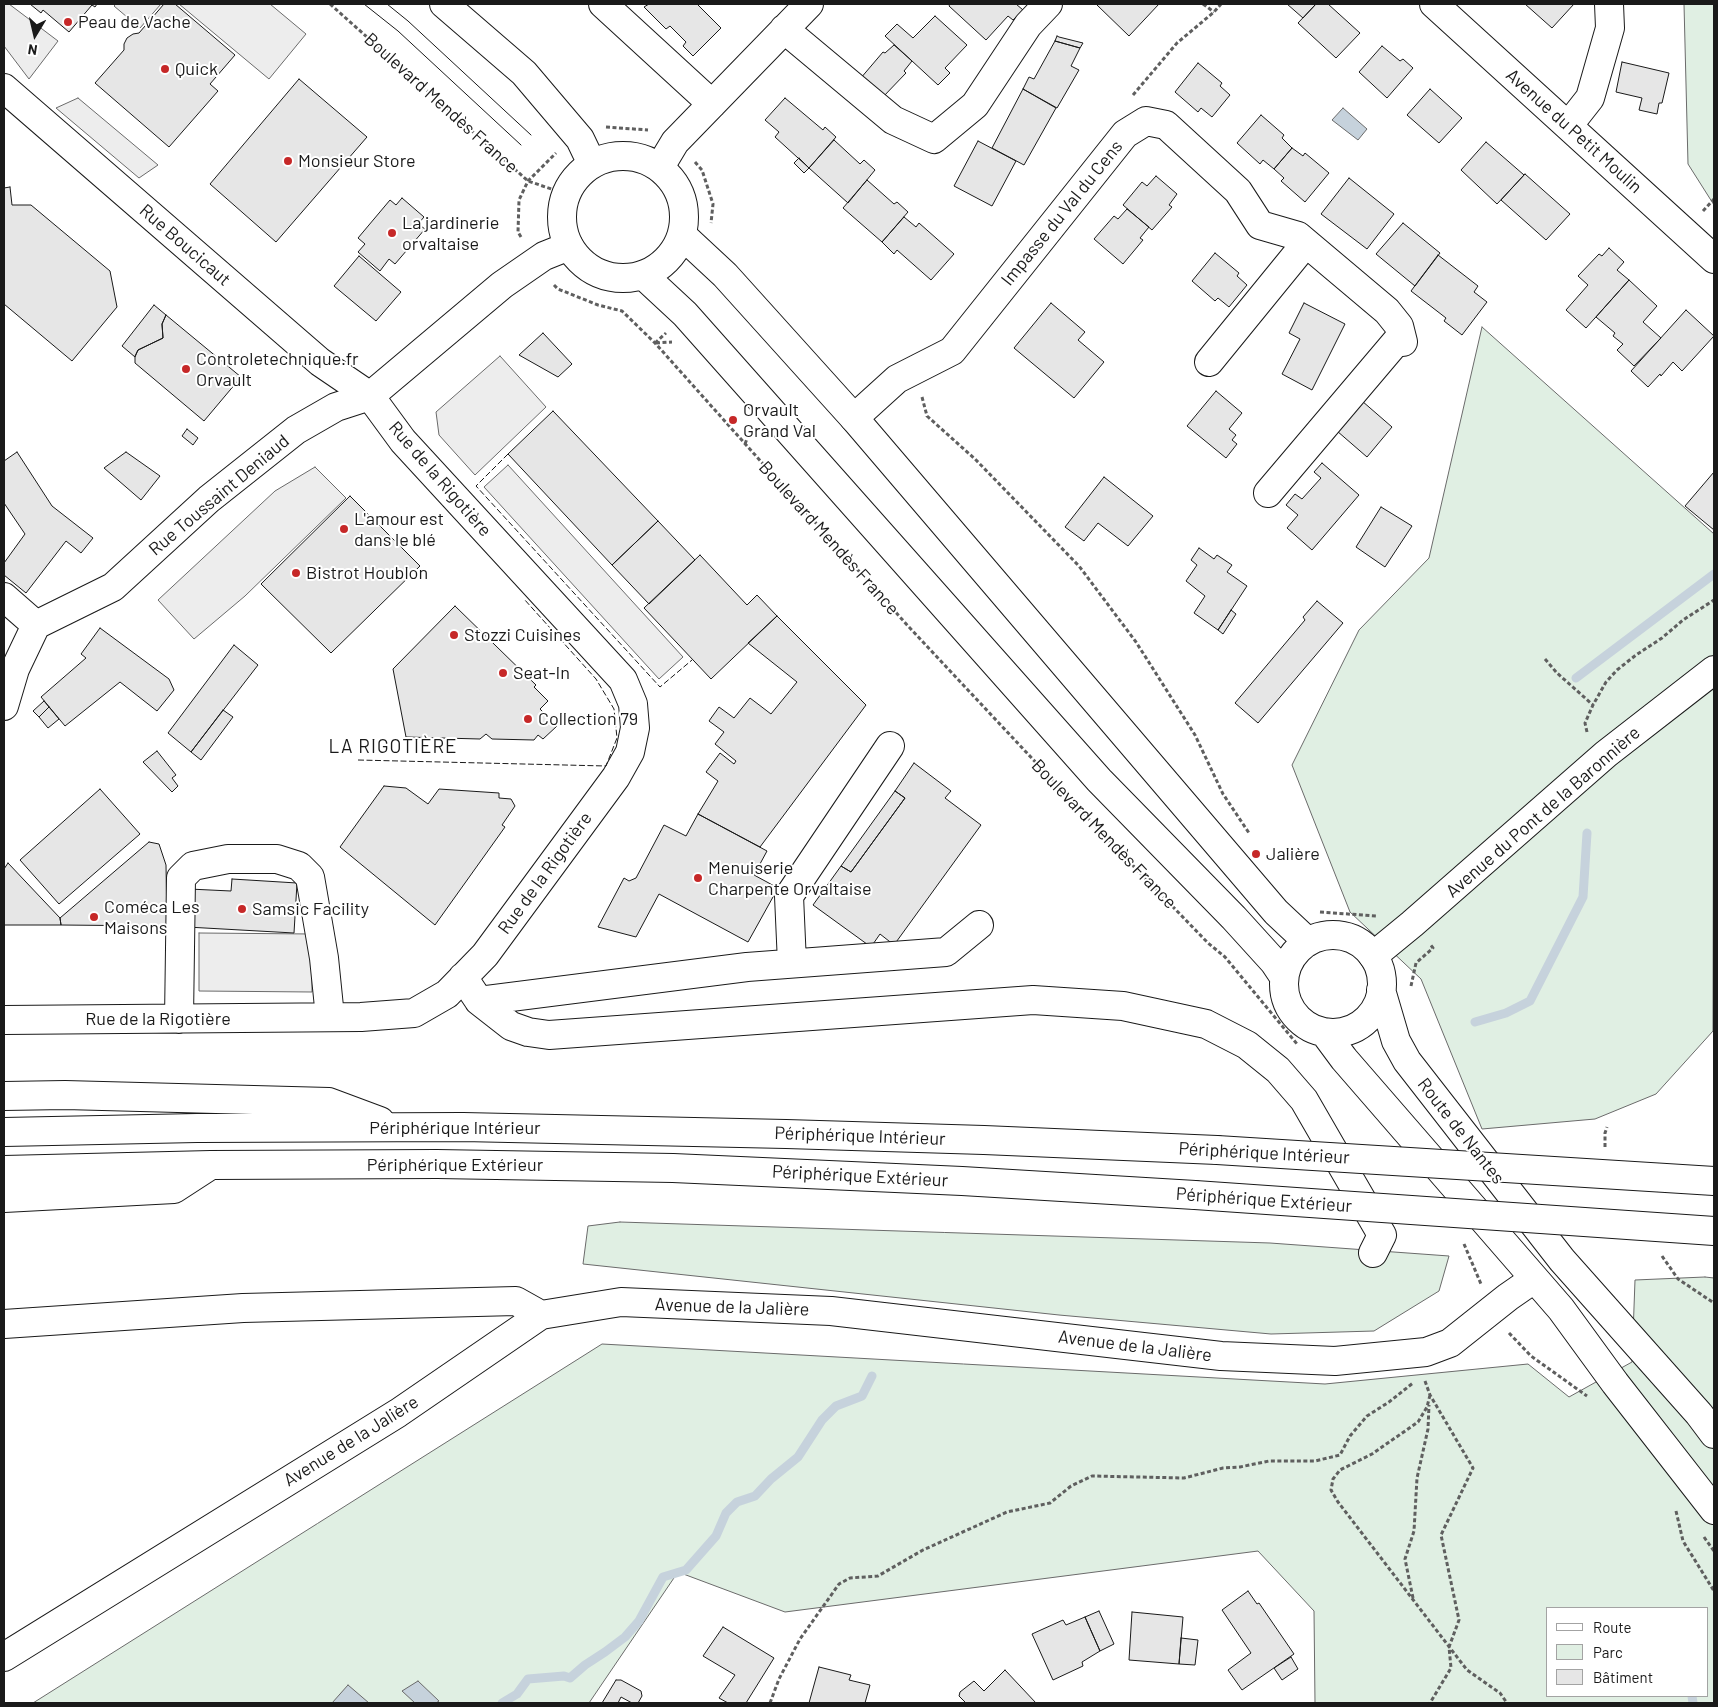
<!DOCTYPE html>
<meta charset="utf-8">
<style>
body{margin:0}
#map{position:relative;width:1718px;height:1707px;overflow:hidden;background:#fff;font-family:Barlow,sans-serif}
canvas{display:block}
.frame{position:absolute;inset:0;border:5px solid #1a1a1a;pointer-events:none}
.legend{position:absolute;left:1546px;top:1607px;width:162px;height:90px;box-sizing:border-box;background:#fff;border:1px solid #a3a3a3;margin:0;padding:6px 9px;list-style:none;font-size:15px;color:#1a1a1a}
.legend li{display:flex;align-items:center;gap:10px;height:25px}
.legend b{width:25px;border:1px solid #a3a3a3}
.north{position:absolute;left:10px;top:10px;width:50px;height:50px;-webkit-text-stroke:4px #fff;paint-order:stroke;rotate:189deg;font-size:14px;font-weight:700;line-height:20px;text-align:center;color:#1a1a1a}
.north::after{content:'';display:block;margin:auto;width:18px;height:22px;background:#1a1a1a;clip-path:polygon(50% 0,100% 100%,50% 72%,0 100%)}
</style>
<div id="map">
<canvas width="1718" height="1707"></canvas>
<div class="frame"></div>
<ul class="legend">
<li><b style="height:6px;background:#fff"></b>Route</li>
<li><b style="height:14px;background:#e0efe3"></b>Parc</li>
<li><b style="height:14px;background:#e6e6e6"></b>Bâtiment</li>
</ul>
<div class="north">N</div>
</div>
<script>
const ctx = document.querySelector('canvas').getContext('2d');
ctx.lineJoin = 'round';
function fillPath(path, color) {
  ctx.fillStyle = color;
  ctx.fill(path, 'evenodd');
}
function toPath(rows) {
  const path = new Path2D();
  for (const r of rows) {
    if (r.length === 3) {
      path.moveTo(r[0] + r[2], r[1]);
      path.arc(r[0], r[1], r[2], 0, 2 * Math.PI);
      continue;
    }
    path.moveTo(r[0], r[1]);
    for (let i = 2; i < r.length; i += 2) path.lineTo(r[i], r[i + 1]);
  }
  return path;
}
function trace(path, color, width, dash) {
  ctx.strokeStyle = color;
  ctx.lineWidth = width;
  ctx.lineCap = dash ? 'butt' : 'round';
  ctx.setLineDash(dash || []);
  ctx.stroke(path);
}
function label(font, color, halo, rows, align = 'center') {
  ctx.font = font + ' Barlow,sans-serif';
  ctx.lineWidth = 4;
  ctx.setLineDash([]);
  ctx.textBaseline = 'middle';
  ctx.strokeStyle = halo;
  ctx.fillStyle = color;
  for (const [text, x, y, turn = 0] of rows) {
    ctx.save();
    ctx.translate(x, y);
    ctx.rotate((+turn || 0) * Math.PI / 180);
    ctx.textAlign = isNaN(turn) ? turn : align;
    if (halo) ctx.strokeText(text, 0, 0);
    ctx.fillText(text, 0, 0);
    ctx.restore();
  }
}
const green = toPath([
 [1684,4,1714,4,1714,205,1688,164,1684,4],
 [1482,327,1714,534,1713,1031,1656,1094,1595,1119,1482,1129,1421,979,1350,912,1292,765,1359,630,1429,558,1482,327],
 [620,1222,1270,1243,1449,1256,1439,1291,1374,1331,1271,1334,1059,1315,583,1264,588,1226,620,1222],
 [1705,1277,1714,1278,1714,1703,1315,1703,1314,1611,1258,1551,785,1612,678,1572,589,1703,33,1703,602,1344,1325,1384,1528,1364,1569,1397,1632,1362,1635,1280,1705,1277],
 [1547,1608,1707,1608,1707,1696,1547,1696,1547,1608]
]);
fillPath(green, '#e0efe3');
trace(green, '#6a6a6a', 1);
const parking = toPath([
 [4,4,9,4,58,41,29,79,4,46,4,4],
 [116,4,161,4,140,28,114,6,116,4],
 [179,4,270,4,306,34,269,79,179,4],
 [78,98,158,165,139,178,56,108,78,98],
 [500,356,546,407,475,475,439,435,436,412,500,356],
 [508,465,683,657,659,679,484,487,508,465],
 [315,467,346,498,245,596,194,639,158,600,275,491,315,467],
 [199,933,312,934,312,992,199,991,199,933]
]);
fillPath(parking, '#ededed');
trace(parking, '#6a6a6a', 1);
const water = toPath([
 [1343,108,1367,129,1358,140,1332,120,1343,108],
 [418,1681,439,1701,436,1703,415,1703,402,1691,418,1681],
 [348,1685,369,1703,332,1703,348,1685]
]);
fillPath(water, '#c6d2dc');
trace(water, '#6a6a6a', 1);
trace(toPath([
 [1576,678,1714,574],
 [1475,1022,1506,1013,1530,1001,1583,897,1587,833],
 [1692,1696,1693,1703],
 [502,1703,517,1694,528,1679,564,1676,570,1678,585,1665,605,1652,625,1637,639,1621,663,1577,686,1570,716,1536,726,1513,737,1502,755,1496,771,1479,798,1457,822,1420,836,1406,862,1396,872,1376]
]), '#c6d2dc', 9);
const building = toPath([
 [30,4,97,4,95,7,92,5,69,32,43,10,41,13,30,4],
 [164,4,175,4,235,55,210,84,218,91,169,147,95,83,124,50,124,44,127,38,133,34,139,33,164,4],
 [649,4,697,4,721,28,693,56,683,46,686,42,670,26,666,29,644,7,649,4],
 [950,4,1016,4,1023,10,1013,20,1008,16,986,40,949,6,950,4],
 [1099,4,1159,4,1129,36,1097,5,1099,4],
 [1287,4,1316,4,1303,18,1287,4],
 [1316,4,1328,4,1360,33,1336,58,1298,23,1316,4],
 [1525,4,1574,4,1552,28,1525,4],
 [935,16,967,45,945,68,950,73,938,85,885,36,897,24,913,38,935,16],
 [1057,36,1059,37,1083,43,1080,48,1055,41,1057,36],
 [1055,41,1080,48,1071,66,1079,70,1057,108,1023,89,1029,77,1034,79,1055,41],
 [894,45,912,61,904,71,906,73,882,98,860,79,883,52,885,53,894,45],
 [1382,46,1400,61,1403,59,1413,68,1387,98,1359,72,1382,46],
 [1622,62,1669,73,1662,103,1659,103,1657,114,1639,110,1642,98,1616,92,1622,62],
 [1198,63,1222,83,1220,86,1230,95,1212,117,1201,108,1198,112,1175,92,1198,63],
 [299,79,367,137,276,242,210,184,299,79],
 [1023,89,1056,108,1024,165,992,148,1023,89],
 [1430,89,1462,118,1439,143,1407,115,1430,89],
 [785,98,823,130,825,127,836,137,809,168,775,137,779,132,765,120,785,98],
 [1261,115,1284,135,1282,138,1292,148,1274,169,1263,160,1260,164,1237,143,1261,115],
 [834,140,860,164,864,160,875,170,848,203,809,168,834,140],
 [978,141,1016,161,992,206,954,186,978,141],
 [1486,142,1524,175,1497,204,1461,170,1486,142],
 [1292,148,1303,156,1305,153,1329,173,1305,202,1281,181,1284,178,1274,169,1292,148],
 [799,158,809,168,804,173,794,163,799,158],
 [1525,174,1570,214,1546,240,1501,200,1525,174],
 [1156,176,1177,194,1169,205,1172,207,1152,230,1123,205,1142,182,1147,186,1156,176],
 [1349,178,1394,214,1367,249,1321,214,1349,178],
 [867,180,894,204,897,202,908,212,882,242,843,208,867,180],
 [10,187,12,205,31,205,110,271,117,307,72,361,4,304,4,188,10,187],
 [402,198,424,217,418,224,425,229,395,264,389,259,380,271,358,252,365,244,358,238,390,200,396,205,402,198],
 [1127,209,1149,227,1140,238,1143,240,1123,264,1094,239,1114,216,1118,219,1127,209],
 [904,217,916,227,919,223,954,254,931,280,897,250,894,254,882,242,904,217],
 [1403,223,1440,253,1415,286,1376,254,1403,223],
 [1609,248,1624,262,1617,270,1629,280,1586,328,1566,310,1588,285,1578,276,1599,254,1602,256,1609,248],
 [1215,253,1239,273,1237,276,1247,285,1229,307,1218,298,1215,301,1192,281,1215,253],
 [1438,255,1478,286,1474,292,1487,302,1462,335,1444,321,1446,318,1411,291,1438,255],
 [359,256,401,292,376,321,334,286,359,256],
 [1629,280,1657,306,1643,322,1661,338,1634,366,1617,350,1623,344,1613,336,1615,333,1596,317,1629,280],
 [1051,303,1085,332,1078,340,1104,362,1074,398,1014,348,1051,303],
 [1304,303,1345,324,1312,390,1282,374,1300,339,1289,333,1304,303],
 [154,305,166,315,162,324,163,338,138,350,135,357,122,346,154,305],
 [1686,310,1714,336,1682,371,1673,362,1661,376,1660,374,1648,387,1631,371,1686,310],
 [166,315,241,377,204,421,135,363,135,356,138,350,163,338,162,324,166,315],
 [543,333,572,364,558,377,519,355,543,333],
 [1216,391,1242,413,1229,429,1236,435,1232,440,1237,444,1226,458,1187,426,1216,391],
 [1362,401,1392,427,1367,457,1337,431,1362,401],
 [553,411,658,521,612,565,508,454,553,411],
 [187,429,198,438,193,445,182,436,187,429],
 [17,452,52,506,93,538,81,553,66,541,26,593,4,575,4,563,25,534,4,503,4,461,17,452],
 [126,452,160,476,141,500,104,468,126,452],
 [1322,463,1359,495,1312,550,1287,528,1298,515,1286,505,1295,494,1302,499,1321,478,1314,472,1322,463],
 [1714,472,1714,530,1685,506,1714,472],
 [1104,477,1153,516,1128,546,1098,523,1084,541,1065,527,1104,477],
 [350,496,420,566,331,653,261,584,350,496],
 [1381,507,1412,526,1385,567,1356,547,1381,507],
 [658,521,695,560,649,604,612,565,658,521],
 [1199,548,1214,559,1217,555,1232,565,1227,572,1247,586,1218,630,1194,613,1205,596,1186,581,1197,565,1191,560,1199,548],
 [700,555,747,605,757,595,777,616,711,679,644,608,700,555],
 [1317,601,1343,623,1258,723,1235,703,1305,620,1303,617,1317,601],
 [455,606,536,685,534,687,548,701,540,709,557,726,543,739,538,735,534,740,492,739,486,734,480,739,406,737,393,669,455,606],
 [1231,610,1236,614,1223,634,1218,630,1231,610],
 [777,616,866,705,760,847,698,814,718,781,706,772,720,753,734,764,736,761,715,744,724,732,709,721,719,707,734,718,750,698,771,714,797,682,748,643,777,616],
 [100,628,169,679,174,690,157,711,120,682,65,726,41,697,86,658,81,654,100,628],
 [234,645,258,665,191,752,168,733,234,645],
 [44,701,49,707,39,717,33,711,44,701],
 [49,707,59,719,48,728,39,717,49,707],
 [223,710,233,717,201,760,191,752,223,710],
 [157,751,176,775,172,778,178,786,172,792,143,762,157,751],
 [914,763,951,791,945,798,981,825,894,945,880,934,871,947,813,905,841,866,851,872,905,798,895,791,914,763],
 [384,786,406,788,428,804,439,789,499,793,499,798,511,799,515,806,502,825,505,827,435,925,340,847,384,786],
 [100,789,140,834,59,904,20,860,100,789],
 [895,791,905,798,851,872,841,866,895,791],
 [698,814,767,851,754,875,778,888,748,942,659,894,636,937,598,927,624,878,629,881,636,878,664,825,686,836,698,814],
 [149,842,159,844,166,865,167,926,61,925,60,918,149,842],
 [8,863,60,918,61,925,4,925,4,869,8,863],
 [232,879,297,883,294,933,187,927,189,889,231,891,232,879],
 [1248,1591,1257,1604,1259,1603,1294,1654,1242,1690,1228,1670,1251,1653,1222,1610,1248,1591],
 [1099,1611,1114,1644,1100,1651,1085,1617,1099,1611],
 [1132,1612,1183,1617,1179,1664,1129,1660,1132,1612],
 [1085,1617,1100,1651,1082,1662,1083,1666,1053,1680,1032,1634,1063,1620,1066,1625,1085,1617],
 [723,1627,774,1658,746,1703,728,1703,719,1698,735,1675,703,1656,723,1627],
 [1181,1638,1198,1640,1195,1665,1179,1664,1181,1638],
 [1291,1657,1298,1669,1282,1680,1274,1668,1291,1657],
 [819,1667,851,1675,849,1680,870,1685,865,1703,809,1703,819,1667],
 [1005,1670,1036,1703,966,1703,959,1696,960,1692,974,1681,984,1691,1005,1670],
 [616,1680,621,1680,641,1691,642,1696,638,1703,632,1703,621,1697,618,1703,602,1703,616,1680]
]);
fillPath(building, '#e6e6e6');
trace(building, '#1a1a1a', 1);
const minor = toPath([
 [603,4,712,104],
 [1434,4,1714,259],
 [784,29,893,120,934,139,975,105,1028,25,1048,4],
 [4,88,320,362,370,396,403,441,623,680,633,704,635,728,630,752,616,777,485,955,447,994,414,1013,361,1017,4,1020],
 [1568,126,1590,98,1610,28,1609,4],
 [660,167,675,142,809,4],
 [1209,362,1306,243],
 [854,418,897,379,952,351,1125,134,1146,121,1166,125,1238,191,1260,225,1298,236,1387,311,1399,326,1403,342],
 [1268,493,1401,336],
 [4,597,36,625],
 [4,706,15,669,36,625,113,587,209,499,296,430,336,407,370,396,502,285,544,256,569,246],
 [1373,956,1412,924,1606,754,1714,670],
 [792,963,789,896,890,746],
 [463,977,479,1001,511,1026,528,1032,549,1035,1033,1000,1123,1006,1206,1024,1247,1045,1278,1070,1304,1100,1382,1235,1373,1253],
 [479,1001,747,967,946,952,979,925],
 [179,1019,181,878,193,866,228,859,277,859,299,866,310,877,324,958,330,1017],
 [4,1324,243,1308,516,1301,541,1315],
 [4,1657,398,1413,541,1315,621,1302,831,1311,1221,1356,1335,1361,1426,1352,1450,1343,1508,1297,1534,1279]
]);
const major = toPath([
 [444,4,524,73,580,139,592,164],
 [623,217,61],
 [682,235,725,275,854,418,1276,912,1308,942],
 [643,275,685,314,1099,780,1234,918,1274,962,1284,977],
 [1333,984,49],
 [1381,990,1396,1041,1407,1061,1562,1260,1699,1414,1714,1434],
 [1324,1032,1344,1059,1561,1309,1615,1383,1714,1510]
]);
const highway = toPath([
 [4,1096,65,1095,329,1102,380,1121],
 [4,1132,197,1128,463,1127,786,1134,984,1140,1217,1150],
 [4,1170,211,1165,437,1164,673,1168,962,1181,1195,1195],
 [4,1198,174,1189,211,1165]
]);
trace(minor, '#1a1a1a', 30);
trace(major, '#1a1a1a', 30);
trace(highway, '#1a1a1a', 30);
trace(toPath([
 [330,4,528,181,566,194],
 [1203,4,1214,12],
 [1133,95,1177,43,1214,12,1221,4],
 [606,127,648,130],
 [695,162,702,170,713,204,711,223],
 [1703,211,1714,199],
 [521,237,518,232,519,200,528,181,556,153],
 [554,285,558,289,598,305,622,311,655,343,908,626,1115,847,1208,943,1225,957,1297,1044],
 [655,343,666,333],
 [656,343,672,342],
 [922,397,927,416,975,459,1079,566,1136,642,1195,735,1223,794,1249,833],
 [745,444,750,431],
 [1545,659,1557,673,1593,705],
 [1587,732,1585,723,1593,705,1606,682,1617,670,1636,655,1662,638,1683,620,1714,600],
 [1320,912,1376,916],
 [1411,986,1416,963,1433,948,1430,944],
 [1605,1147,1605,1133,1607,1127],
 [1464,1244,1481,1284],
 [1662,1256,1678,1279,1714,1303],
 [1509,1333,1531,1356,1587,1396],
 [1425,1381,1430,1395,1473,1468,1441,1535,1459,1620,1449,1647,1451,1668,1430,1703],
 [1430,1395,1427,1407,1418,1422,1372,1454,1340,1470,1333,1479,1331,1490,1338,1502,1467,1670,1500,1693,1507,1703],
 [1676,1511,1683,1541,1714,1591],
 [1704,1537,1714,1551],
 [1413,1598,1405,1559,1414,1531,1417,1478,1428,1429,1429,1405],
 [770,1703,779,1679,800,1639,839,1584,850,1578,878,1576,923,1550,1007,1512,1050,1503,1071,1486,1092,1476,1184,1478,1223,1468,1240,1467,1269,1461,1315,1461,1340,1455,1350,1436,1367,1416,1389,1402,1413,1383]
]), '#5f5f5f', 3, [4, 2.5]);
trace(minor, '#fff', 28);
trace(major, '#fff', 28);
trace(highway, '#fff', 28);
trace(toPath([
 [364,4,398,31,521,145],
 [387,4,408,21,531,135]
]), '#1a1a1a', 1);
const highwayBridge = toPath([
 [1217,1150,1714,1181],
 [1195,1195,1714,1231]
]);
trace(highwayBridge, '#1a1a1a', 30, []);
trace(highwayBridge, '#fff', 28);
trace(toPath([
 [508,454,476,486,660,687,692,660],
 [358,760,606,766,617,738,614,709,596,679,524,599]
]), '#1a1a1a', 1, [6, 2.5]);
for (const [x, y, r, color] of [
 [68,22,5,"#c62828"],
 [165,69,5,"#c62828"],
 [288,161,5,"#c62828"],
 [392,233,5,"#c62828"],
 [186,369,5,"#c62828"],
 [733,420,5,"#c62828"],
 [344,529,5,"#c62828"],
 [296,573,5,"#c62828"],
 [454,635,5,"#c62828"],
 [503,673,5,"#c62828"],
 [528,719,5,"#c62828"],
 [1256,854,5,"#c62828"],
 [698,878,5,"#c62828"],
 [242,909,5,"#c62828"],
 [94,917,5,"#c62828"]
]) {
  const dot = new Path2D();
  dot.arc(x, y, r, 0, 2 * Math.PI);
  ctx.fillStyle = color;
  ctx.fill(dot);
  trace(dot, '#fff', 2);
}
label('18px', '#1a1a1a', '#fff', [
 ["Peau de Vache",78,22],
 ["Quick",175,69],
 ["Monsieur Store",298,161],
 ["La jardinerie",402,223],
 ["orvaltaise",402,244],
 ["Controletechnique.fr",196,359],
 ["Orvault",196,380],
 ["Orvault",743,410],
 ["Grand Val",743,431],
 ["L'amour est",354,519],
 ["dans le blé",354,540],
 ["Bistrot Houblon",306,573],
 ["Stozzi Cuisines",464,635],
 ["Seat-In",513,673],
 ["Collection 79",538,719],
 ["Jalière",1266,854],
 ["Menuiserie",708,868],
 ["Charpente Orvaltaise",708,889],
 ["Coméca Les",104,907],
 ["Maisons",104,928],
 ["Samsic Facility",252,909]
], 'left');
label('18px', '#1a1a1a', '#fff', [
 ["Boulevard Mendès France",441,103,42],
 ["Avenue du Petit Moulin",1574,131,42],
 ["Impasse du Val du Cens",1062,213,-51],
 ["Rue Boucicaut",185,245,41],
 ["Rue de la Rigotière",440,479,49],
 ["Rue Toussaint Deniaud",219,495,-40],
 ["Boulevard Mendès France",829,538,48],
 ["Avenue du Pont de la Baronnière",1543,812,-41],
 ["Boulevard Mendès France",1104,834,46],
 ["Rue de la Rigotière",545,873,-54],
 ["Rue de la Rigotière",158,1019],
 ["Périphérique Intérieur",455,1128],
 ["Route de Nantes",1461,1131,52],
 ["Périphérique Intérieur",860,1136,2],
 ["Périphérique Intérieur",1264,1153,3],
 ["Périphérique Extérieur",455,1165],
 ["Périphérique Extérieur",860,1176,3],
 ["Périphérique Extérieur",1264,1200,4],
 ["Avenue de la Jalière",732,1307,2],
 ["Avenue de la Jalière",1135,1346,7],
 ["Avenue de la Jalière",351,1441,-32]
]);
ctx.letterSpacing = '1px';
label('19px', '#1a1a1a', '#fff', [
 ["LA RIGOTIÈRE",393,747]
]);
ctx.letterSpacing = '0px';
</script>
